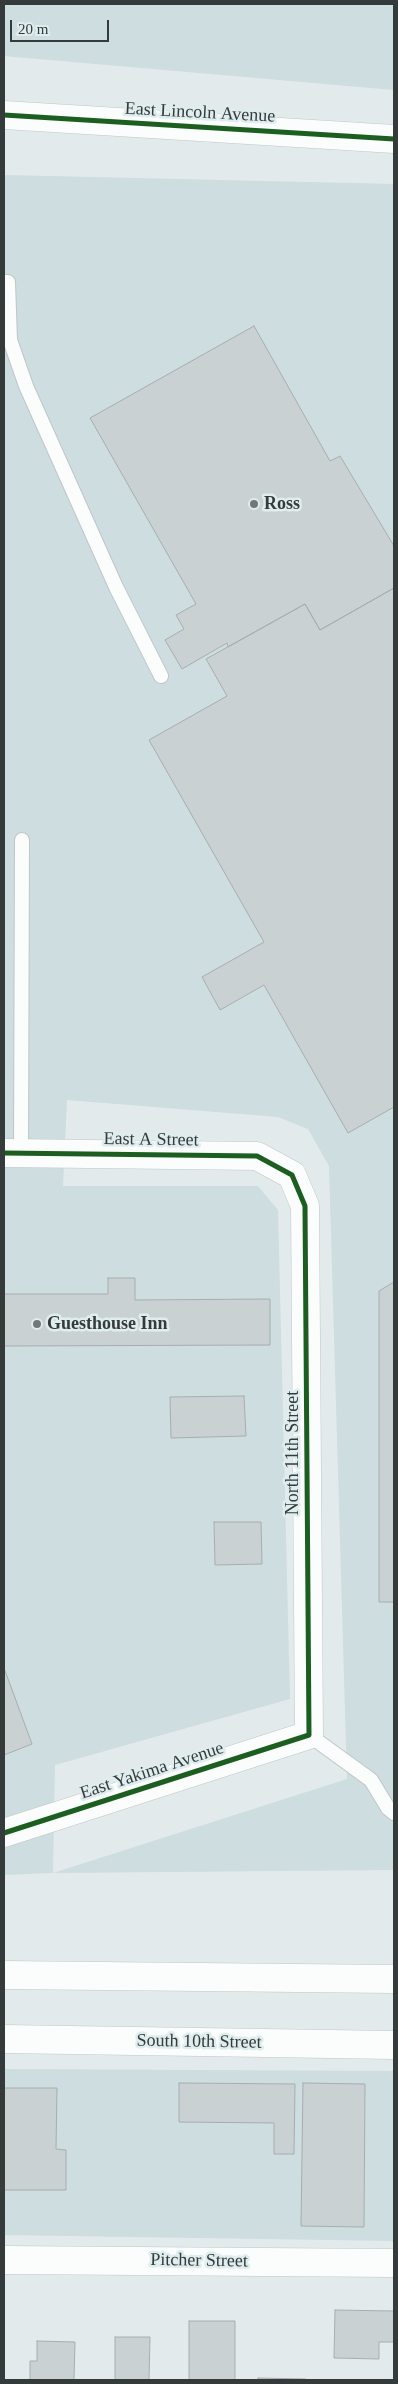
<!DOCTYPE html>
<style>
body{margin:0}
#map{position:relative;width:398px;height:2384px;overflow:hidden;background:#e2eaec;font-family:"Times New Roman",serif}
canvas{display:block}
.frame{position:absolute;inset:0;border:5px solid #353a3b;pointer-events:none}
.scale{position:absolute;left:10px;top:20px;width:99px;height:22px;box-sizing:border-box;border:2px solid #353a3b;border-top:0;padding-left:6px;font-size:15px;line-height:18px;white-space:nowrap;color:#353a3b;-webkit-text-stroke:4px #dfedef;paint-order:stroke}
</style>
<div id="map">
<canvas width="398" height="2384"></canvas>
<div class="frame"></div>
<div class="scale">20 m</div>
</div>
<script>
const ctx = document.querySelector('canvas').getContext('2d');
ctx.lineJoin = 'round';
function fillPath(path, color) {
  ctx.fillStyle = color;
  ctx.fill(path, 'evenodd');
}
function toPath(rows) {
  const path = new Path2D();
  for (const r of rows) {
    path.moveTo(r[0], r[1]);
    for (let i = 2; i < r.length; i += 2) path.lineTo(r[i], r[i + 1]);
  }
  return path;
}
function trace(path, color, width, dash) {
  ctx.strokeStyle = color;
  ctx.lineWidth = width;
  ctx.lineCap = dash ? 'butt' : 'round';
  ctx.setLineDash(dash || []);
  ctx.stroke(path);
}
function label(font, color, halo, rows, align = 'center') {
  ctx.font = font + ' "Times New Roman",serif';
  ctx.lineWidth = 5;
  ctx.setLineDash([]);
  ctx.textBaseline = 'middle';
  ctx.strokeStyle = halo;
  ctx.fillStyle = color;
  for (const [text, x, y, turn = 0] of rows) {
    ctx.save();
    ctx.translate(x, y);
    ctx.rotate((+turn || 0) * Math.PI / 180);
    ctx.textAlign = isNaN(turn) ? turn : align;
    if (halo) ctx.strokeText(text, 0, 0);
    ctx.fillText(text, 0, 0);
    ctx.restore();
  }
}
fillPath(toPath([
 [4,4,394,4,394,90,4,56],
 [4,175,394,184,394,1870,52,1873,4,1875],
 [67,1100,278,1117,308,1129,329,1166,347,1779,53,1873,55,1765,290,1699,278,1210,258,1186,63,1186],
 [4,2069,394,2071,394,2241,4,2235]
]), '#cddde0');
const building = toPath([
 [254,326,330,461,340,456,394,546,394,588,320,630,305,604,228,647,227,643,182,669,165,640,184,629,176,615,196,604,90,418,254,326],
 [394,588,394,1107,348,1133,264,985,220,1010,202,977,264,942,149,740,227,696,206,659,305,604,320,630,394,588],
 [108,1278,135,1278,135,1300,270,1299,270,1345,4,1346,4,1294,108,1294,108,1278],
 [394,1282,394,1602,379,1602,379,1291,394,1282],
 [244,1396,246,1436,171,1438,170,1397,244,1396],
 [214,1522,261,1522,262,1564,215,1565,214,1522],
 [4,1668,32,1744,4,1755,4,1668],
 [179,2083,295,2084,294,2154,274,2154,274,2123,179,2122,179,2083],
 [303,2083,365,2084,364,2227,301,2226,303,2083],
 [4,2088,57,2088,56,2149,66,2150,66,2190,4,2190,4,2088],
 [335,2310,394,2311,394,2342,379,2342,379,2359,334,2358,335,2310],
 [189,2321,235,2321,235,2380,189,2380,189,2321],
 [115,2337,150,2337,149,2380,115,2380,115,2337],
 [37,2341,75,2342,74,2380,30,2380,30,2361,37,2361,37,2341],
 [258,2378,306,2379,306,2380,258,2380,258,2378]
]);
fillPath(building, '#cad1d2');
trace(building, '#a8aeb0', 1);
const service = toPath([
 [4,282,8,282,10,340,26,386,116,587,161,676],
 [21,1153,22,840],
 [309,1735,371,1780,388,1808,394,1813]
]);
const minor = toPath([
 [4,1153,257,1156,292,1175,305,1206,309,1735,4,1833],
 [4,2039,394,2045],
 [4,2260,394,2263]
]);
const tertiary = toPath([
 [4,115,394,139]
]);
const secondary = toPath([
 [4,1975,394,1979]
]);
trace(service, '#c0c6c8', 16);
trace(minor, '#c0c6c8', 29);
trace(tertiary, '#c0c6c8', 29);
trace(secondary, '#c0c6c8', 29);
trace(service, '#fbfcfc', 14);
trace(minor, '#fbfcfc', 28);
trace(tertiary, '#fbfcfc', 28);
trace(secondary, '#fbfcfc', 28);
trace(toPath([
 [4,115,394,139],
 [4,1153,257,1156,292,1175,305,1206,309,1735,4,1833]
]), '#1b5e20', 5);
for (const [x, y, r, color] of [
 [254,504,5,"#727879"],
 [37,1324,5,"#727879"]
]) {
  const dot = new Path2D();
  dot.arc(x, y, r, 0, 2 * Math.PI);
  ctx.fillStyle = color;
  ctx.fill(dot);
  trace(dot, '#dfedef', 2);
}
label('18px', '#353a3b', '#dfedef', [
 ["East Lincoln Avenue",200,113,3],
 ["East A Street",151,1140,1],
 ["North 11th Street",293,1453,-90],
 ["East Yakima Avenue",152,1771,-18],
 ["South 10th Street",199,2042,1],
 ["Pitcher Street",199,2261,1]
]);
label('bold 18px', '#353a3b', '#dfedef', [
 ["Ross",264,504],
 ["Guesthouse Inn",47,1324]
], 'left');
</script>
